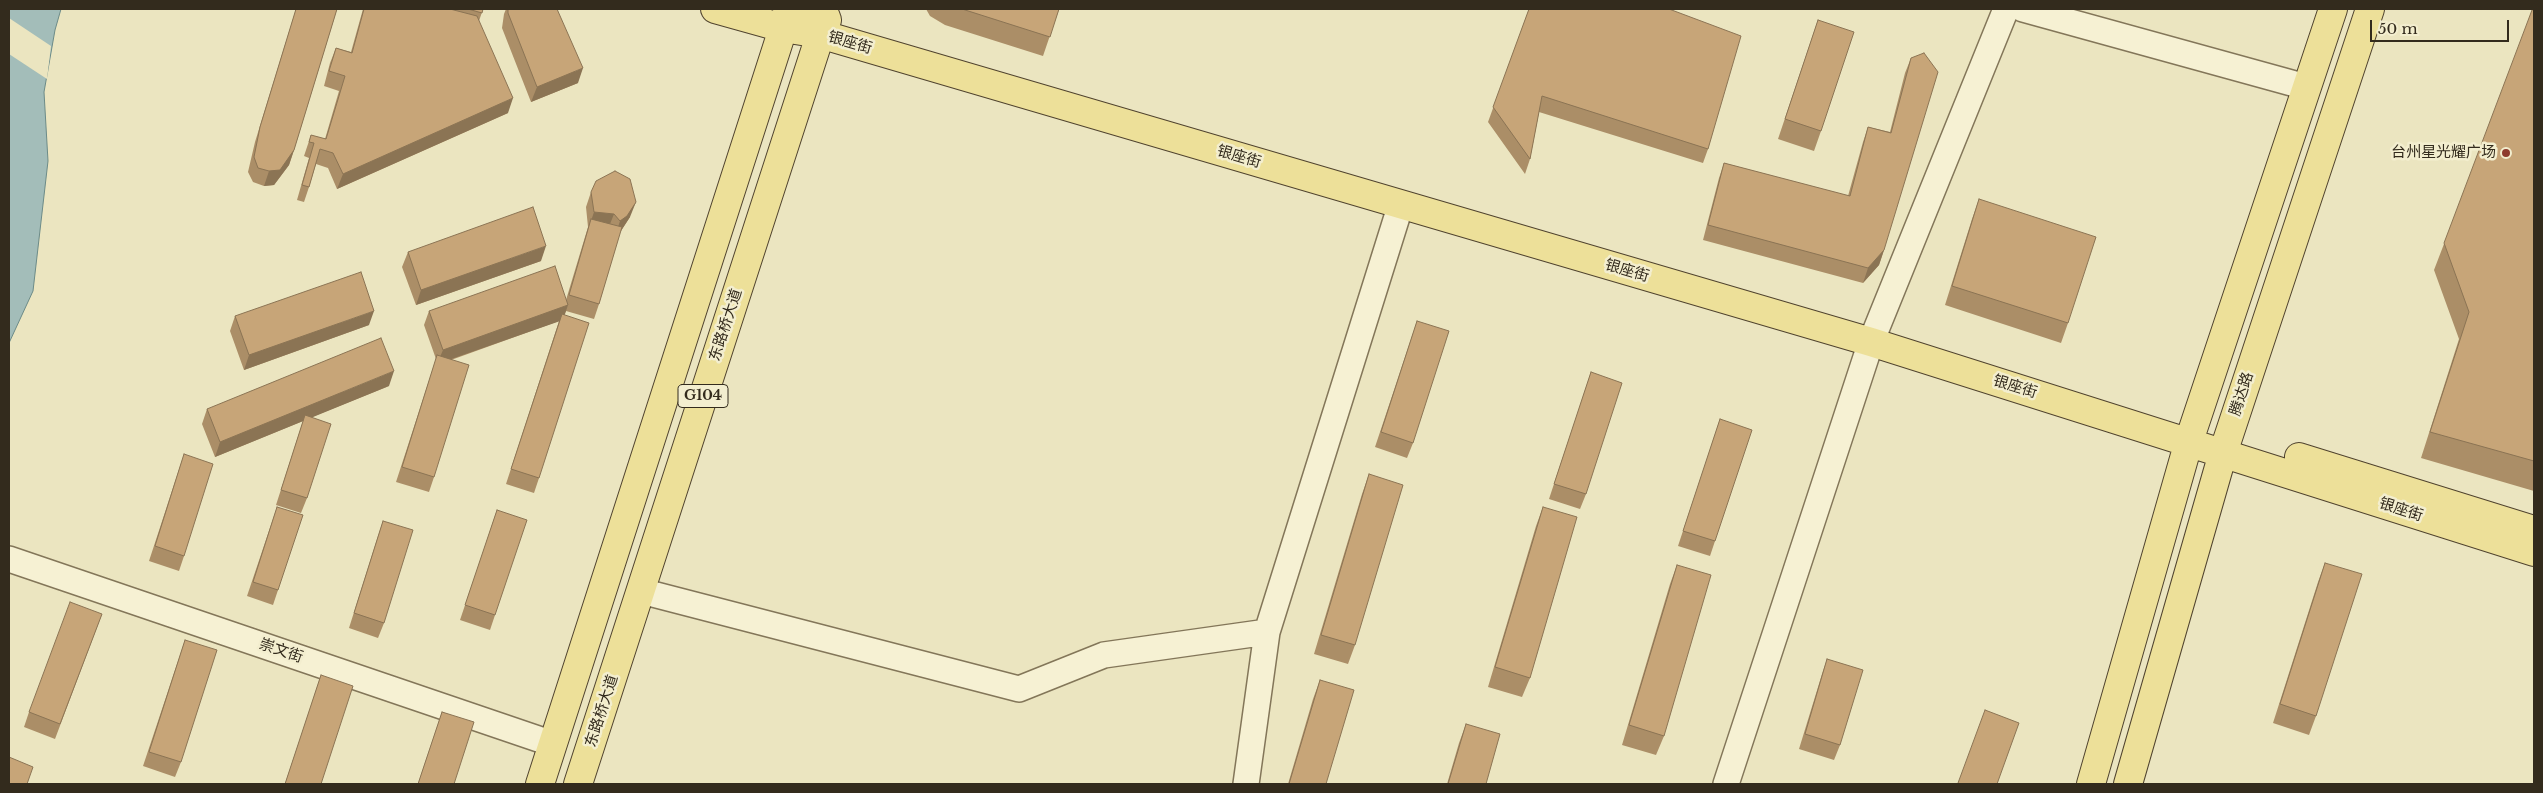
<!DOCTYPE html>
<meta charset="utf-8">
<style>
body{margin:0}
#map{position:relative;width:2543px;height:793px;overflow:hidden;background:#ebe5c0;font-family:"Libre Baskerville",serif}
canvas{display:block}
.frame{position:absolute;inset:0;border:10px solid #332b1d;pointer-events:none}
.scale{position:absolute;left:2370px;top:20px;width:139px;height:22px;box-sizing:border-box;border:2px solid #332b1d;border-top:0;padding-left:6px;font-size:15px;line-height:18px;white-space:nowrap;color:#332b1d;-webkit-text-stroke:4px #f3eecf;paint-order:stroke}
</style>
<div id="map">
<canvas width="2543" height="793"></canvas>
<div class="frame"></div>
<div class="scale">50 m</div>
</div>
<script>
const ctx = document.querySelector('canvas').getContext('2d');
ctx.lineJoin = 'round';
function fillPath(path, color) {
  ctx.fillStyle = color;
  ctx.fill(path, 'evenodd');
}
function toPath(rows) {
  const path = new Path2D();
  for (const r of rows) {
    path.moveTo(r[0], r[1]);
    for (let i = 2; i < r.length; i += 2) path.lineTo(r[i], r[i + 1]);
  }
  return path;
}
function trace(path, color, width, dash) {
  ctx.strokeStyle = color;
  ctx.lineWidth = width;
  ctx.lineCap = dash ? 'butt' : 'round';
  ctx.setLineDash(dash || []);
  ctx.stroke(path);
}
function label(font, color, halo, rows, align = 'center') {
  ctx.font = font + ' "Libre Baskerville","Noto Sans SC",serif';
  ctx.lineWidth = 5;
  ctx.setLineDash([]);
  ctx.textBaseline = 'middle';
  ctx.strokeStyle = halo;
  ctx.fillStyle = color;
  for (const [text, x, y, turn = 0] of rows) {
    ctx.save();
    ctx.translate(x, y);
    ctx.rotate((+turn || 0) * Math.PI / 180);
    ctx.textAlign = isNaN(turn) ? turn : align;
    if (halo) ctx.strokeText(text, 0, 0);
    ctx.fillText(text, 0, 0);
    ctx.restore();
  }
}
const water = toPath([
 [9,9,61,9,55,30,44,92,48,161,33,291,9,343,9,9]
]);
fillPath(water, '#a3bdb9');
trace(water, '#6b8a87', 1);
fillPath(toPath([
 [9,18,51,46,47,79,9,54]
]), '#ebe5c0');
const minor = toPath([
 [2023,9,2306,87],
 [9,559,553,744],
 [641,591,1019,689,1104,655,1267,632],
 [1246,784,1267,632,1401,204],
 [1726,784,1871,342,2006,9]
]);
const major = toPath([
 [715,9,783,28,820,34,1871,342,2534,552],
 [787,9,827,20],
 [2299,457,2534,530],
 [540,784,789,10],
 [578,784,826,17],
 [2091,784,2189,441,2333,9],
 [2128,784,2223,453,2370,9]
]);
trace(minor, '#837659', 28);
trace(major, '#50432e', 30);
trace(minor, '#f6f1d3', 25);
trace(major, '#ede099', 28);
fillPath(toPath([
 [296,9,337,9,294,150,289,165,274,185,264,186,253,182,248,172,255,142],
 [363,9,483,9,479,21,508,113,337,189,328,168,316,164,309,187,304,202,297,200,309,158,304,156,311,135,325,139,339,91,324,86,330,63,336,48,351,52],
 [506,9,557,9,578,83,531,102,502,28,504,14],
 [926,9,1059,9,1043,56,945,25,930,16],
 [1529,9,1708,149,1703,163,1539,112,1530,159,1525,174,1488,122],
 [2534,9,2534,491,2421,458,2459,339,2434,270],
 [1818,20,1821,131,1814,151,1778,139],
 [1911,58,1884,250,1879,265,1863,283,1703,240,1719,178,1724,163,1848,196,1863,142,1868,127,1890,132,1905,73],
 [591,192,630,217,620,232,599,304,594,319,566,311,564,315,539,478,534,493,506,484,559,321,451,360,434,477,429,492,396,482,436,359,424,325,429,311,566,300,588,227,586,207],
 [1979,199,2068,323,2061,343,1945,305,1972,219],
 [408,252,541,261,416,305,402,267],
 [235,316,369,325,244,370,230,331],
 [1417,321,1413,443,1407,458,1375,447],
 [1591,372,1586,494,1580,509,1549,499],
 [389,386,312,417,307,498,301,513,276,505,303,421,215,457,202,424,207,409],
 [1720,419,1715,541,1710,556,1678,546],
 [184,454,184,556,179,571,149,561],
 [1369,474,1355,645,1348,664,1314,654,1362,494],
 [277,507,278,590,273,605,247,596],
 [1543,507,1530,678,1522,697,1488,687,1536,526],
 [497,510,495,615,490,630,460,620],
 [383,521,384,623,378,638,349,628,378,536],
 [2325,563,2316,716,2309,735,2273,723,2318,582],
 [1677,565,1664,736,1656,755,1622,745,1670,584],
 [102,614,55,739,24,727,29,712],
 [185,640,181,762,175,777,143,766],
 [1827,659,1840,745,1834,760,1799,749,1822,674],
 [321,675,321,784,285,784,316,690],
 [1320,680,1326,784,1288,784,1313,699],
 [442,712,454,784,418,784],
 [1466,724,1486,784,1447,784,1459,743]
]), '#ab8e67');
fillPath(toPath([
 [583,68,578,83,531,102,537,87],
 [513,98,508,113,337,189,343,174],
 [294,150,289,165,274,185,264,186,269,171],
 [636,202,630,217,621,231,615,236,620,221],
 [594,212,614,214,608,229,589,227],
 [546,246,541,261,416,305,421,290],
 [1884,250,1879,265,1863,283,1868,268],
 [568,305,563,320,437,364,443,350],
 [374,311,369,325,244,370,249,355],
 [394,371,389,386,215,457,220,442]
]), '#8b7454');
const building = toPath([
 [296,9,337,9,294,150,280,170,269,171,258,168,254,157,260,127,296,9],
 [364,9,450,9,477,16,513,98,343,174,333,153,320,149,309,187,302,185,314,143,309,142,311,135,326,139,345,76,329,71,336,48,352,53,364,9],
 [468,9,483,9,482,13,468,9],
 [508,9,557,9,583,68,537,87,508,13,508,9],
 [962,9,1059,9,1050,37,962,9],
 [1529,9,1669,9,1741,36,1708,149,1542,96,1530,159,1493,107,1529,9],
 [2534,9,2534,461,2430,432,2469,312,2444,243,2532,10,2534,9],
 [1818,20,1854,32,1821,131,1785,119,1818,20],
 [1924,53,1938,72,1884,250,1868,268,1708,225,1724,163,1850,196,1868,127,1891,133,1911,58,1924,53],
 [615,171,630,179,636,202,627,216,620,221,614,214,594,212,591,192,596,181,615,171],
 [1979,199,2096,237,2068,323,1952,286,1979,199],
 [533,207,546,246,421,290,408,252,533,207],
 [591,219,622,227,599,304,569,295,591,219],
 [555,266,568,305,443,350,429,311,555,266],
 [361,272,374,311,249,355,235,316,361,272],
 [562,314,589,323,539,478,511,469,562,314],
 [1417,321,1449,331,1413,443,1381,432,1417,321],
 [381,338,394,371,220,442,207,409,381,338],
 [437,355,469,365,434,477,402,467,437,355],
 [1591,372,1622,383,1586,494,1554,484,1591,372],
 [305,415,331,424,307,498,281,490,305,415],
 [1720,419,1752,430,1715,541,1683,531,1720,419],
 [184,454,213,464,184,556,155,546,184,454],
 [1369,474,1403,485,1355,645,1321,635,1369,474],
 [277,507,303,515,278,590,253,582,277,507],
 [1543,507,1577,517,1530,678,1495,667,1543,507],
 [497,510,527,520,495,615,465,605,497,510],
 [383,521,413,530,384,623,354,613,383,521],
 [2325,563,2362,574,2316,716,2280,704,2325,563],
 [1677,565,1711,575,1664,736,1629,725,1677,565],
 [70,602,102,614,60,724,29,712,70,602],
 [185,640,217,650,181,762,149,752,185,640],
 [1827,659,1863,670,1840,745,1805,734,1827,659],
 [321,675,353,686,321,784,285,784,321,675],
 [1320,680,1354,690,1326,784,1289,784,1320,680],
 [1985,710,2019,723,1997,784,1960,784,1958,783,1985,710],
 [442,712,474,722,454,784,418,784,442,712],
 [1466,724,1500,734,1486,784,1448,784,1466,724],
 [9,757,33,767,27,784,9,784,9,757]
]);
fillPath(building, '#c7a578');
trace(building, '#8b7454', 1);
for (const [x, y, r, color] of [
 [2506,153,5,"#8e3b2d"]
]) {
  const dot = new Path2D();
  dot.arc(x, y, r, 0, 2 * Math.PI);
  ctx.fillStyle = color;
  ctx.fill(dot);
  trace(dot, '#f3eecf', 2);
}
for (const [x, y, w] of [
 [703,396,50]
]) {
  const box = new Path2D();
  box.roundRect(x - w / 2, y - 11.5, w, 23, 4);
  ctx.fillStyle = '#f3eecf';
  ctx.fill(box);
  trace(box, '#332b1d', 1);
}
label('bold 14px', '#332b1d', null, [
 ["G104",703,396]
]);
label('15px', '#332b1d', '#f3eecf', [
 ["银座街",850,43,16],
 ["银座街",1239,157,16],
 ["银座街",1627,271,16],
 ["东路桥大道",726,325,-72],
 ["银座街",2015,387,17],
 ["腾达路",2242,394,-72],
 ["银座街",2401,510,18],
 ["崇文街",281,651,19],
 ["东路桥大道",602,711,-72]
]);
label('15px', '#332b1d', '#f3eecf', [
 ["台州星光耀广场",2496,153]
], 'right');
</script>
